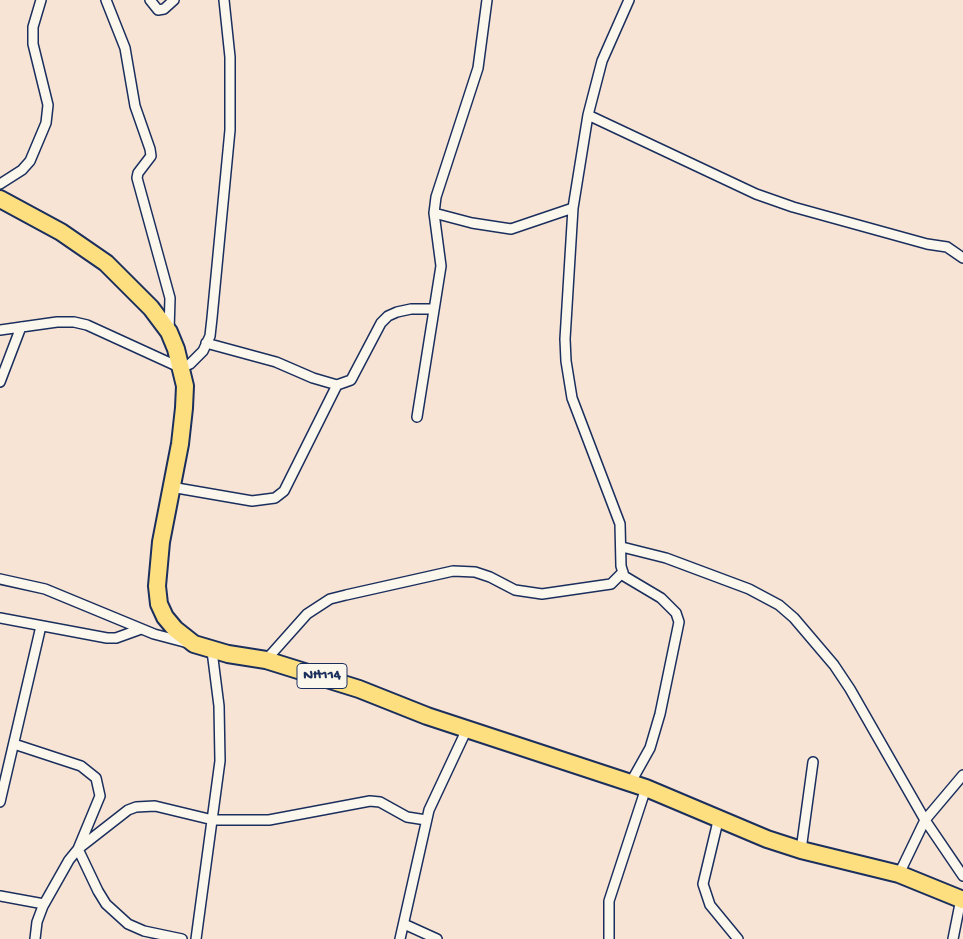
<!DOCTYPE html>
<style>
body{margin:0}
canvas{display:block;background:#f7e4d5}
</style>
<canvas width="963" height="939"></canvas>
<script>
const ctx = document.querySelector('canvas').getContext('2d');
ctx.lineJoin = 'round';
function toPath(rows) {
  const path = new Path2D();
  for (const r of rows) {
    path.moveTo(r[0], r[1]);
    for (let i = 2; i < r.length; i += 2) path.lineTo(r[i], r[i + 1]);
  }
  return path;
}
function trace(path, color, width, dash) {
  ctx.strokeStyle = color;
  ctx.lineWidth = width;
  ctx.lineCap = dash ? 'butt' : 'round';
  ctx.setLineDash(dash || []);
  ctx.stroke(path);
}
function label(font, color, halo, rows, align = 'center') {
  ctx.font = font + ' "Gochi Hand",sans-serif';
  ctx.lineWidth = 4;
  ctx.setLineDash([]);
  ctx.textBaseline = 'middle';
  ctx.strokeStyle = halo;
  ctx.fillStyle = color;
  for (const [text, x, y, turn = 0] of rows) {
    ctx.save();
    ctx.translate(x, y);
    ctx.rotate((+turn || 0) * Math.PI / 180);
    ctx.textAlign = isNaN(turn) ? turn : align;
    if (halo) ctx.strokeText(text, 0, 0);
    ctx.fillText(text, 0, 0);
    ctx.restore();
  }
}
const street = toPath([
 [106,0,125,48,135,106,150,149,151,156,138,173,137,178,170,298,169,331],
 [150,0,158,10,164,9,174,0],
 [629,0,602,61,588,115,573,208,565,339,566,361,572,398,620,524,621,566,624,576,661,598,676,613,679,622,660,714,650,748,631,782],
 [588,115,756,194,793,207,927,244,947,247,963,258],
 [0,184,22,170,30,161,46,123,48,105,33,44,33,27,41,0],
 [434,213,472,223,511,229,573,208],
 [0,330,57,322,74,322,87,325,181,368,190,364,203,351,210,336,212,318,230,130,230,57,224,0],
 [206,343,276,362,313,378,337,385,351,380,381,323,388,316,397,312,411,309,433,309],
 [0,382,21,327],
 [417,417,441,266,434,213,436,197,478,68,487,0],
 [171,487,252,501,275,498,284,491,337,385],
 [622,547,666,558,749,589,779,605,794,618,834,665,850,689,925,820,963,876],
 [0,579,45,589,154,634,188,643],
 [0,618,107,638,116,638,141,629],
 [266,660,307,614,330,599,346,595,453,571,475,572,490,577,515,590,542,594,604,585,611,584,623,572],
 [14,744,81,766,96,778,100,796,78,849,98,891,106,904,128,924,144,931,182,939],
 [0,802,41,626],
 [719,817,703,884,710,905,738,939],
 [801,850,813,762],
 [899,874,925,820,963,775],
 [0,896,44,904],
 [404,924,437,939],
 [35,939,37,922,43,906,69,860,78,849,128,810,136,807,155,806,213,820,269,820,370,801,380,802,407,817,426,820],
 [196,939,220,761,219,706,212,651],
 [400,939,429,810,467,729],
 [609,939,609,901,646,788],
 [953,939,961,899]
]);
const highway = toPath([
 [0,199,61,232,106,263,151,308,169,332,176,349,185,386,184,408,180,444,161,542,157,586,159,604,165,617,175,629,194,644,228,654,266,660,359,689,427,716,646,788,767,839,801,850,899,874,963,900]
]);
trace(street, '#1b2f5e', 12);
trace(highway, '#1b2f5e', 20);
trace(street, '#fbf7ec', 9);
trace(highway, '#fddf80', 16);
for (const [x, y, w] of [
 [322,676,50]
]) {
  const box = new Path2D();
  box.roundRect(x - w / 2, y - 12.5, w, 25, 4);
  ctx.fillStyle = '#fbf7ec';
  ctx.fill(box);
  trace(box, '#1b2f5e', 1);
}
label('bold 15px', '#1b2f5e', null, [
 ["NH114",322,676]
]);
</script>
